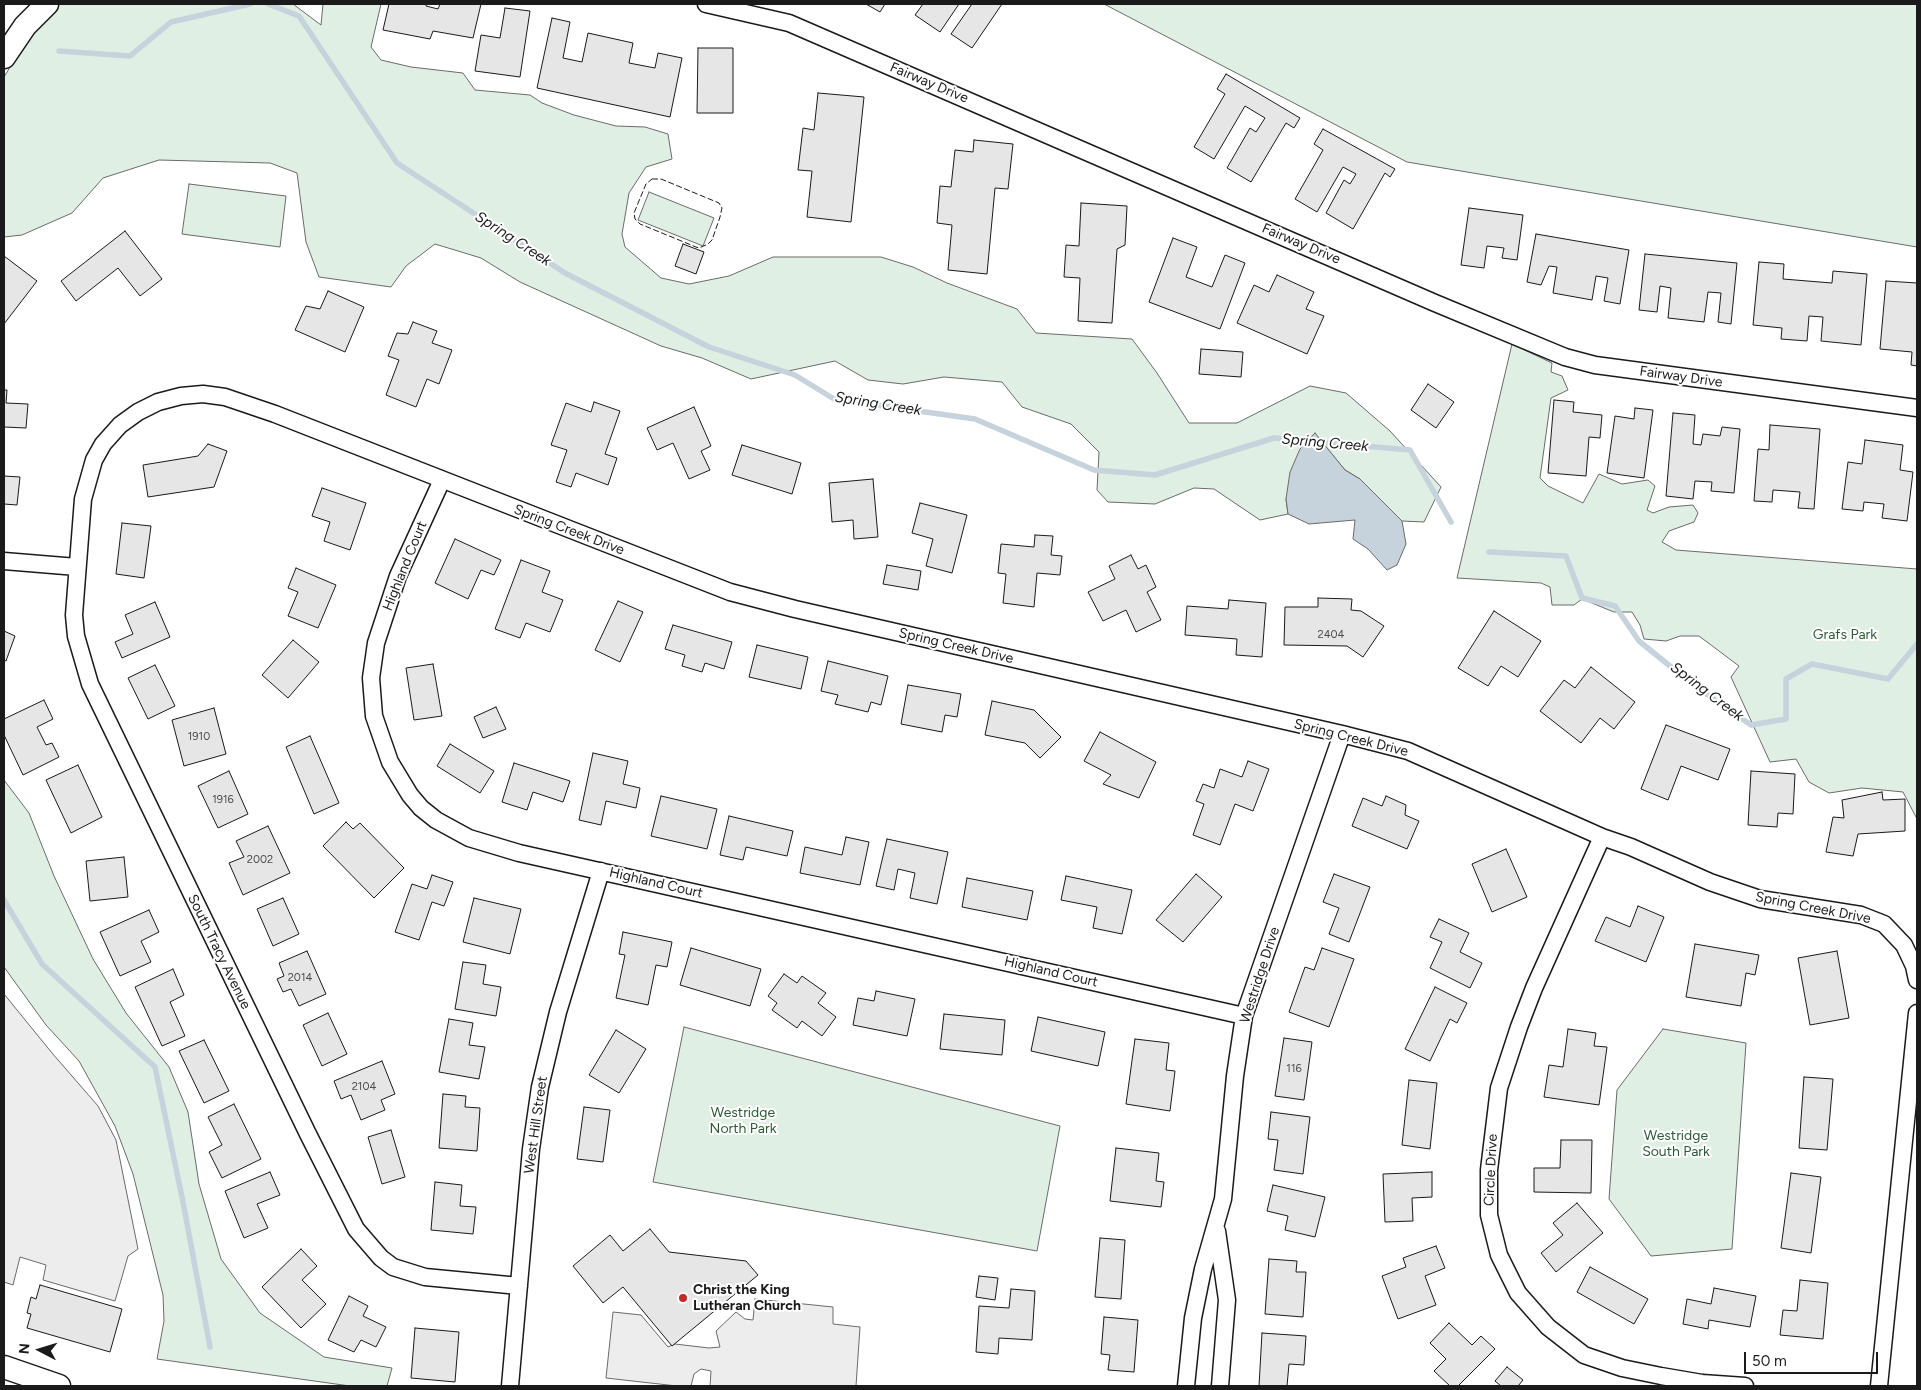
<!DOCTYPE html>
<style>
body{margin:0}
#map{position:relative;width:1921px;height:1390px;overflow:hidden;background:#fff;font-family:Figtree,sans-serif}
canvas{display:block}
.frame{position:absolute;inset:0;border:5px solid #1a1a1a;pointer-events:none}
.north{position:absolute;left:15px;top:1325px;width:50px;height:50px;-webkit-text-stroke:4px #fff;paint-order:stroke;rotate:275deg;font-size:14px;font-weight:700;line-height:20px;text-align:center;color:#1a1a1a}
.north::after{content:'';display:block;margin:auto;width:18px;height:22px;background:#1a1a1a;clip-path:polygon(50% 0,100% 100%,50% 72%,0 100%)}
.scale{position:absolute;left:1744px;top:1352px;width:134px;height:22px;box-sizing:border-box;border:2px solid #1a1a1a;border-top:0;padding-left:6px;font-size:15px;line-height:18px;white-space:nowrap;color:#1a1a1a;-webkit-text-stroke:4px #fff;paint-order:stroke}
</style>
<div id="map">
<canvas width="1921" height="1390"></canvas>
<div class="frame"></div>
<div class="north">N</div>
<div class="scale">50 m</div>
</div>
<script>
const ctx = document.querySelector('canvas').getContext('2d');
ctx.lineJoin = 'round';
function fillPath(path, color) {
  ctx.fillStyle = color;
  ctx.fill(path, 'evenodd');
}
function toPath(rows) {
  const path = new Path2D();
  for (const r of rows) {
    path.moveTo(r[0], r[1]);
    for (let i = 2; i < r.length; i += 2) path.lineTo(r[i], r[i + 1]);
  }
  return path;
}
function trace(path, color, width, dash) {
  ctx.strokeStyle = color;
  ctx.lineWidth = width;
  ctx.lineCap = dash ? 'butt' : 'round';
  ctx.setLineDash(dash || []);
  ctx.stroke(path);
}
function label(font, color, halo, rows, align = 'center') {
  ctx.font = font + ' Figtree,sans-serif';
  ctx.lineWidth = 4;
  ctx.setLineDash([]);
  ctx.textBaseline = 'middle';
  ctx.strokeStyle = halo;
  ctx.fillStyle = color;
  for (const [text, x, y, turn = 0] of rows) {
    ctx.save();
    ctx.translate(x, y);
    ctx.rotate((+turn || 0) * Math.PI / 180);
    ctx.textAlign = isNaN(turn) ? turn : align;
    if (halo) ctx.strokeText(text, 0, 0);
    ctx.fillText(text, 0, 0);
    ctx.restore();
  }
}
const green = toPath([
 [60,4,293,4,321,25,323,4,381,4,371,47,381,60,411,67,463,73,475,90,530,95,542,103,574,115,616,126,645,127,668,134,672,159,646,167,629,193,622,234,625,247,661,278,689,284,729,276,773,257,881,257,913,267,947,283,1017,309,1036,333,1132,339,1157,373,1189,423,1237,423,1310,386,1346,393,1390,431,1441,487,1424,522,1402,521,1360,479,1345,470,1315,434,1286,499,1288,514,1260,520,1214,489,1194,488,1155,504,1108,502,1097,490,1099,452,1071,424,1022,407,1002,382,944,377,903,384,868,380,835,361,751,379,702,358,661,346,520,282,481,258,435,244,406,266,391,287,319,277,306,242,297,173,270,163,159,160,103,178,72,213,22,235,4,237,4,77,30,34,60,4],
 [1104,4,1917,4,1917,247,1407,162,1104,4],
 [189,184,286,196,280,247,182,234,189,184],
 [649,192,714,218,703,246,638,220,649,192],
 [1512,344,1552,363,1551,372,1562,376,1568,390,1551,398,1540,478,1548,486,1583,503,1599,474,1622,484,1648,480,1655,486,1647,510,1653,513,1669,507,1693,505,1698,513,1694,522,1669,531,1662,542,1676,550,1917,569,1917,819,1903,792,1862,788,1829,793,1809,782,1796,759,1770,762,1731,677,1739,666,1699,636,1680,636,1666,641,1644,639,1640,625,1632,612,1614,612,1582,599,1574,605,1552,605,1550,587,1541,583,1457,578,1512,344],
 [4,780,29,813,54,876,93,959,126,1013,169,1067,188,1112,199,1184,221,1259,260,1313,324,1357,392,1368,387,1386,350,1386,157,1359,164,1321,163,1295,133,1174,115,1126,79,1061,46,1025,4,967,4,780],
 [684,1027,1060,1126,1037,1251,653,1182,684,1027],
 [1663,1029,1746,1043,1732,1249,1651,1256,1609,1199,1617,1090,1663,1029]
]);
fillPath(green, '#e0efe3');
trace(green, '#6a6a6a', 1);
const parking = toPath([
 [4,994,52,1053,98,1106,116,1140,138,1249,128,1256,115,1301,43,1280,46,1265,20,1257,13,1285,4,1282,4,994],
 [755,1299,833,1307,833,1324,860,1327,856,1386,710,1386,711,1371,701,1369,694,1374,691,1386,677,1386,606,1378,613,1312,641,1315,668,1347,675,1344,709,1348,720,1347,716,1331,736,1312,745,1319,753,1320,755,1299]
]);
fillPath(parking, '#ededed');
trace(parking, '#6a6a6a', 1);
const water = toPath([
 [1315,433,1345,470,1360,479,1402,521,1406,544,1397,565,1387,570,1368,549,1353,539,1355,520,1309,524,1288,514,1286,499,1290,472,1300,449,1315,433]
]);
fillPath(water, '#c6d2dc');
trace(water, '#6a6a6a', 1);
trace(toPath([
 [268,4,299,16,397,163,565,273,709,347,795,375,834,399,975,419,1094,470,1155,475,1274,438,1410,450,1451,522],
 [59,51,130,56,171,22,250,4],
 [1489,552,1566,556,1582,598,1615,606,1639,641,1691,683,1751,725,1786,719,1786,679,1812,664,1888,679,1917,644],
 [4,900,42,964,155,1067,183,1202,210,1347]
]), '#c6d2dc', 5.5);
const building = toPath([
 [389,4,426,4,426,6,438,9,440,4,481,4,473,38,433,31,430,39,383,30,389,4],
 [866,4,885,4,880,12,866,4],
 [923,4,959,4,940,32,915,15,923,4],
 [972,4,1002,4,972,48,951,34,972,4],
 [505,8,530,11,520,77,475,71,481,35,500,38,505,8],
 [552,18,570,22,563,58,582,62,588,33,633,43,629,63,655,68,658,53,682,58,670,117,537,88,552,18],
 [698,48,733,48,733,113,697,113,698,48],
 [1226,74,1300,118,1294,128,1286,123,1251,182,1227,168,1250,128,1256,132,1265,118,1245,106,1214,159,1194,147,1225,94,1217,89,1226,74],
 [818,93,864,97,851,222,807,217,812,171,798,170,803,128,814,130,818,93],
 [1323,129,1395,169,1390,177,1385,173,1353,229,1326,213,1344,180,1350,184,1356,174,1343,167,1317,212,1295,199,1323,150,1314,144,1323,129],
 [974,140,1013,144,1008,189,995,188,987,274,948,270,952,225,937,223,940,186,951,187,955,150,973,152,974,140],
 [1081,203,1127,206,1125,245,1117,249,1112,323,1078,321,1080,278,1064,277,1066,245,1079,246,1081,203],
 [1469,208,1523,215,1517,260,1502,258,1504,248,1487,246,1484,268,1461,265,1469,208],
 [125,231,162,279,140,296,118,268,76,301,61,281,125,231],
 [1536,234,1629,250,1620,304,1604,301,1608,278,1596,276,1592,300,1553,293,1557,267,1549,266,1541,285,1527,282,1536,234],
 [1173,238,1197,247,1186,277,1212,287,1225,255,1245,263,1220,329,1149,302,1173,238],
 [683,244,704,252,696,274,675,266,683,244],
 [1645,254,1737,263,1731,324,1718,322,1721,293,1708,292,1704,322,1668,318,1671,288,1660,286,1657,312,1639,310,1645,254],
 [4,256,37,281,4,324,4,256],
 [1759,262,1784,264,1783,279,1832,283,1833,271,1867,274,1861,345,1821,341,1823,317,1809,316,1807,341,1781,339,1782,328,1753,325,1759,262],
 [1277,275,1314,292,1306,309,1324,316,1307,354,1237,323,1254,285,1269,292,1277,275],
 [1886,281,1917,283,1917,366,1911,365,1912,352,1880,349,1886,281],
 [328,291,364,307,345,352,295,330,306,306,320,309,328,291],
 [413,322,437,331,432,343,452,350,439,384,427,379,416,407,386,395,399,360,388,356,397,333,408,334,413,322],
 [1201,349,1243,352,1241,377,1199,374,1201,349],
 [1428,384,1454,402,1436,428,1411,410,1428,384],
 [4,390,7,390,6,403,28,404,26,428,4,427,4,390],
 [1554,400,1574,402,1573,412,1602,415,1600,438,1589,437,1586,476,1548,473,1554,400],
 [594,402,620,411,605,454,617,458,608,485,576,473,571,487,556,482,567,450,551,445,566,403,591,412,594,402],
 [694,407,711,446,701,451,710,470,689,479,673,443,657,450,647,428,694,407],
 [1635,408,1653,410,1644,478,1607,473,1615,416,1634,419,1635,408],
 [1673,413,1695,415,1693,444,1701,445,1703,434,1720,436,1722,427,1740,429,1734,493,1711,491,1712,482,1695,481,1693,499,1666,496,1673,413],
 [1770,425,1820,429,1814,509,1798,508,1800,492,1773,490,1772,502,1754,501,1758,449,1769,450,1770,425],
 [1865,440,1903,445,1900,470,1913,472,1907,521,1882,518,1884,504,1864,502,1863,511,1842,509,1848,462,1862,464,1865,440],
 [208,444,227,451,214,487,148,497,143,465,198,456,208,444],
 [742,445,801,463,792,494,732,475,742,445],
 [4,476,20,477,17,505,4,504,4,476],
 [873,479,878,537,854,539,853,520,832,522,829,483,873,479],
 [322,488,366,503,350,550,324,541,330,522,312,516,322,488],
 [920,503,967,515,952,573,926,566,933,539,912,533,920,503],
 [122,523,151,526,144,578,116,574,122,523],
 [1035,535,1053,536,1051,555,1062,556,1060,575,1037,573,1034,607,1003,603,1006,574,998,573,1001,544,1034,547,1035,535],
 [455,539,501,560,494,575,481,570,468,599,435,583,455,539],
 [1131,555,1138,569,1146,565,1156,587,1147,592,1161,620,1136,632,1126,610,1103,621,1088,592,1115,579,1109,566,1131,555],
 [521,560,550,571,542,592,563,600,550,632,526,623,520,638,495,629,521,560],
 [887,565,921,571,918,590,883,584,887,565],
 [296,568,336,585,318,628,288,616,298,592,288,588,296,568],
 [1318,598,1352,599,1351,610,1361,611,1384,626,1363,657,1347,646,1284,645,1285,607,1318,607,1318,598],
 [1229,600,1266,603,1262,657,1236,655,1237,639,1185,635,1187,606,1228,609,1229,600],
 [618,601,643,612,620,662,595,650,618,601],
 [155,602,170,637,122,658,115,642,133,634,125,615,155,602],
 [1494,611,1541,641,1518,677,1501,666,1488,686,1458,668,1494,611],
 [673,625,732,642,724,669,705,663,702,672,682,666,685,655,665,649,673,625],
 [4,631,15,636,6,661,4,660,4,631],
 [293,640,319,662,288,698,262,675,293,640],
 [757,645,808,657,801,689,749,677,757,645],
 [828,661,888,676,881,705,871,702,868,712,835,704,838,695,821,691,828,661],
 [433,664,442,716,414,720,406,668,433,664],
 [155,665,175,706,148,719,128,678,155,665],
 [1591,667,1635,702,1614,729,1600,718,1581,743,1540,711,1564,680,1575,688,1591,667],
 [908,685,961,694,957,717,945,715,942,732,901,724,908,685],
 [44,700,53,719,37,727,46,745,52,743,59,757,23,775,4,735,4,719,44,700],
 [992,701,1034,710,1061,737,1040,758,1025,743,985,735,992,701],
 [496,707,506,729,483,738,474,717,496,707],
 [214,708,226,754,184,766,172,720,214,708],
 [1666,725,1730,749,1718,780,1681,766,1668,800,1641,789,1666,725],
 [1100,732,1156,762,1139,798,1103,784,1111,775,1084,761,1100,732],
 [310,736,339,803,314,814,286,747,310,736],
 [450,744,494,771,480,793,437,766,450,744],
 [593,753,628,761,623,784,640,788,636,808,606,801,601,825,579,820,593,753],
 [1248,761,1269,769,1253,811,1235,804,1220,845,1193,835,1204,804,1196,801,1203,784,1214,788,1220,769,1242,777,1248,761],
 [514,763,570,781,563,802,533,792,527,810,502,802,514,763],
 [78,765,102,817,71,833,46,780,78,765],
 [229,771,248,814,218,828,198,786,229,771],
 [1751,771,1795,774,1793,814,1778,813,1777,827,1748,825,1751,771],
 [1882,792,1883,800,1905,799,1905,831,1858,834,1853,856,1826,852,1833,817,1844,818,1842,800,1882,792],
 [661,796,717,809,707,849,651,836,661,796],
 [1386,796,1406,805,1405,815,1419,821,1407,849,1352,826,1363,798,1382,806,1386,796],
 [729,816,793,831,787,856,746,847,743,860,720,855,729,816],
 [346,822,353,829,360,823,404,868,374,898,323,846,346,822],
 [268,826,290,873,243,895,229,863,244,857,236,841,268,826],
 [846,837,869,842,860,885,800,873,805,847,842,855,846,837],
 [887,839,948,852,937,904,910,898,915,873,898,869,894,890,876,886,887,839],
 [1506,849,1527,897,1492,912,1472,864,1506,849],
 [124,857,128,897,90,901,86,861,124,857],
 [1196,874,1222,897,1183,942,1156,920,1196,874],
 [1334,874,1370,887,1349,942,1329,934,1339,908,1323,902,1334,874],
 [432,875,453,882,444,906,432,902,419,940,395,932,412,884,427,889,432,875],
 [1066,876,1132,890,1122,934,1093,928,1097,907,1061,900,1066,876],
 [967,878,1033,891,1027,920,962,907,967,878],
 [283,898,299,934,273,946,257,909,283,898],
 [474,898,521,909,510,954,463,942,474,898],
 [1638,906,1664,917,1646,962,1595,941,1606,917,1630,927,1638,906],
 [149,910,159,932,141,941,151,962,120,976,100,932,149,910],
 [1439,919,1469,933,1460,952,1482,963,1470,988,1430,968,1442,942,1430,937,1439,919],
 [623,932,672,942,667,967,656,965,648,1005,616,998,625,955,619,954,623,932],
 [1695,944,1759,955,1755,975,1746,973,1741,1006,1686,997,1695,944],
 [691,948,761,969,750,1006,680,985,691,948],
 [1322,948,1354,959,1329,1027,1289,1012,1305,967,1314,970,1322,948],
 [307,951,326,994,299,1006,291,989,283,992,277,979,284,976,279,963,307,951],
 [1837,951,1849,1018,1810,1025,1798,958,1837,951],
 [463,962,486,965,483,984,501,987,496,1016,455,1009,463,962],
 [173,969,184,995,170,1002,185,1036,162,1046,135,987,173,969],
 [784,974,797,983,802,976,826,993,818,1003,836,1017,822,1036,802,1021,797,1028,772,1010,777,1003,768,996,784,974],
 [1435,987,1467,1003,1457,1023,1450,1019,1430,1061,1405,1049,1435,987],
 [876,991,915,999,907,1036,853,1025,858,998,874,1001,876,991],
 [328,1013,347,1054,322,1066,303,1025,328,1013],
 [944,1014,1005,1020,1002,1055,940,1049,944,1014],
 [1038,1017,1105,1032,1098,1066,1031,1051,1038,1017],
 [449,1019,473,1023,469,1045,485,1047,479,1079,439,1072,449,1019],
 [1568,1029,1596,1033,1594,1046,1607,1047,1599,1105,1544,1097,1549,1065,1563,1067,1568,1029],
 [616,1030,646,1049,619,1093,589,1075,616,1030],
 [1284,1038,1312,1042,1304,1100,1275,1096,1284,1038],
 [1135,1039,1169,1043,1166,1070,1175,1071,1170,1111,1126,1104,1135,1039],
 [204,1040,229,1091,204,1103,179,1051,204,1040],
 [382,1061,395,1094,381,1100,385,1110,361,1120,351,1095,341,1099,334,1081,382,1061],
 [1804,1077,1833,1079,1827,1150,1799,1148,1804,1077],
 [1409,1080,1437,1083,1430,1149,1402,1145,1409,1080],
 [443,1094,466,1096,465,1107,480,1108,477,1151,439,1148,443,1094],
 [234,1104,261,1159,222,1178,209,1152,222,1145,208,1117,234,1104],
 [584,1107,610,1110,603,1162,577,1159,584,1107],
 [1271,1112,1310,1117,1303,1174,1274,1170,1278,1140,1268,1139,1271,1112],
 [391,1130,405,1177,382,1184,368,1137,391,1130],
 [1561,1140,1592,1140,1591,1193,1534,1192,1534,1168,1560,1168,1561,1140],
 [1116,1148,1159,1153,1156,1181,1164,1182,1161,1207,1110,1201,1116,1148],
 [270,1172,280,1195,257,1204,268,1228,244,1238,225,1191,270,1172],
 [1432,1172,1432,1197,1412,1198,1413,1221,1385,1222,1383,1174,1432,1172],
 [1791,1173,1821,1177,1811,1253,1781,1248,1791,1173],
 [435,1182,462,1185,460,1206,476,1207,473,1234,431,1230,435,1182],
 [1273,1185,1325,1197,1315,1237,1285,1230,1288,1216,1267,1211,1273,1185],
 [1577,1203,1603,1233,1556,1272,1541,1253,1563,1235,1553,1223,1577,1203],
 [650,1229,669,1252,746,1261,758,1275,672,1346,623,1287,603,1303,573,1266,610,1235,623,1251,650,1229],
 [1100,1238,1125,1240,1121,1299,1095,1297,1100,1238],
 [1436,1246,1445,1268,1425,1276,1436,1305,1398,1319,1382,1276,1406,1267,1403,1258,1436,1246],
 [301,1249,317,1266,302,1280,326,1304,301,1328,262,1287,301,1249],
 [1269,1259,1297,1261,1296,1272,1306,1272,1303,1317,1265,1314,1269,1259],
 [1590,1267,1648,1299,1634,1324,1577,1292,1590,1267],
 [979,1276,998,1278,995,1300,976,1297,979,1276],
 [1800,1280,1828,1283,1823,1339,1780,1335,1783,1310,1797,1311,1800,1280],
 [40,1285,122,1309,110,1352,27,1328,31,1314,27,1313,31,1297,36,1299,40,1285],
 [1714,1288,1756,1296,1750,1327,1709,1320,1708,1329,1683,1324,1687,1299,1711,1304,1714,1288],
 [1011,1289,1035,1291,1032,1340,999,1338,998,1354,976,1352,979,1306,1009,1308,1011,1289],
 [349,1296,368,1306,363,1316,386,1327,376,1347,361,1340,354,1352,328,1340,349,1296],
 [1104,1317,1138,1320,1134,1372,1108,1370,1110,1355,1101,1354,1104,1317],
 [1449,1323,1472,1345,1481,1336,1495,1349,1458,1386,1450,1386,1434,1371,1446,1359,1430,1343,1449,1323],
 [415,1328,459,1332,455,1382,411,1378,415,1328],
 [1262,1333,1306,1336,1304,1365,1289,1364,1287,1386,1259,1386,1262,1333],
 [1507,1367,1523,1380,1518,1386,1501,1386,1495,1381,1507,1367]
]);
fillPath(building, '#e6e6e6');
trace(building, '#1a1a1a', 1);
const minor = toPath([
 [706,4,789,23,1435,303,1565,357,1595,365,1917,408],
 [442,480,398,576,376,643,371,678,374,716,390,762,410,795,421,808,436,820,469,838,519,853,1244,1016],
 [4,561,77,567],
 [1602,837,1534,988,1519,1027,1499,1088,1489,1170,1489,1215,1499,1255,1518,1293,1548,1327,1584,1355,1622,1368,1661,1376,1702,1383,1745,1386],
 [1217,1231,1227,1300,1220,1386],
 [519,1286,425,1277,393,1267,381,1258,356,1229,308,1134,90,684,76,636,74,615,83,499,94,460,103,444,120,425,138,412,158,402,181,396,203,394,225,397,275,414,730,592,795,609,1342,734,1408,751,1602,837,1631,847,1710,882,1760,899,1861,915,1884,924,1904,945,1914,966,1917,980],
 [510,1386,531,1149,540,1087,558,1012,601,871],
 [1186,1386,1193,1318,1203,1269,1223,1199,1235,1076,1244,1016,1342,734],
 [1879,1386,1917,1013]
]);
const secondary = toPath([
 [4,57,25,26,47,4],
 [4,1367,59,1386]
]);
trace(minor, '#1a1a1a', 19);
trace(secondary, '#1a1a1a', 25);
trace(minor, '#fff', 16);
trace(secondary, '#fff', 22);
trace(toPath([
 [652,179,661,179,719,203,722,208,720,217,712,240,708,244,699,248,696,247,640,224,635,219,634,213,646,184,652,179]
]), '#1a1a1a', 1, [6, 2.5]);
for (const [x, y, r, color] of [
 [683,1298,5,"#c62828"]
]) {
  const dot = new Path2D();
  dot.arc(x, y, r, 0, 2 * Math.PI);
  ctx.fillStyle = color;
  ctx.fill(dot);
  trace(dot, '#fff', 2);
}
label('11px', '#4d4d4d', null, [
 ["2404",1331,635],
 ["1910",199,737],
 ["1916",223,800],
 ["2002",260,860],
 ["2014",300,978],
 ["116",1294,1069],
 ["2104",364,1087]
]);
label('14px', '#1a1a1a', '#fff', [
 ["Fairway Drive",929,83,23],
 ["Fairway Drive",1301,244,23],
 ["Fairway Drive",1681,377,8],
 ["Spring Creek Drive",569,530,21],
 ["Highland Court",405,566,-68],
 ["Spring Creek Drive",956,646,13],
 ["Spring Creek Drive",1351,738,14],
 ["Highland Court",656,883,13],
 ["Spring Creek Drive",1813,908,11],
 ["South Tracy Avenue",219,952,64],
 ["Highland Court",1051,972,13],
 ["Westridge Drive",1260,975,-72],
 ["West Hill Street",536,1125,-82],
 ["Circle Drive",1491,1170,-87]
]);
label('14px', '#2b5a34', '#fff', [
 ["Grafs Park",1845,635],
 ["Westridge",743,1113],
 ["North Park",743,1129],
 ["Westridge",1676,1136],
 ["South Park",1676,1152]
]);
label('bold 14px', '#1a1a1a', '#fff', [
 ["Christ the King",693,1290],
 ["Lutheran Church",693,1306]
], 'left');
label('italic 15px', '#1a1a1a', '#fff', [
 ["Spring Creek",513,239,33],
 ["Spring Creek",878,404,9],
 ["Spring Creek",1325,443,5],
 ["Spring Creek",1707,692,37]
]);
</script>
